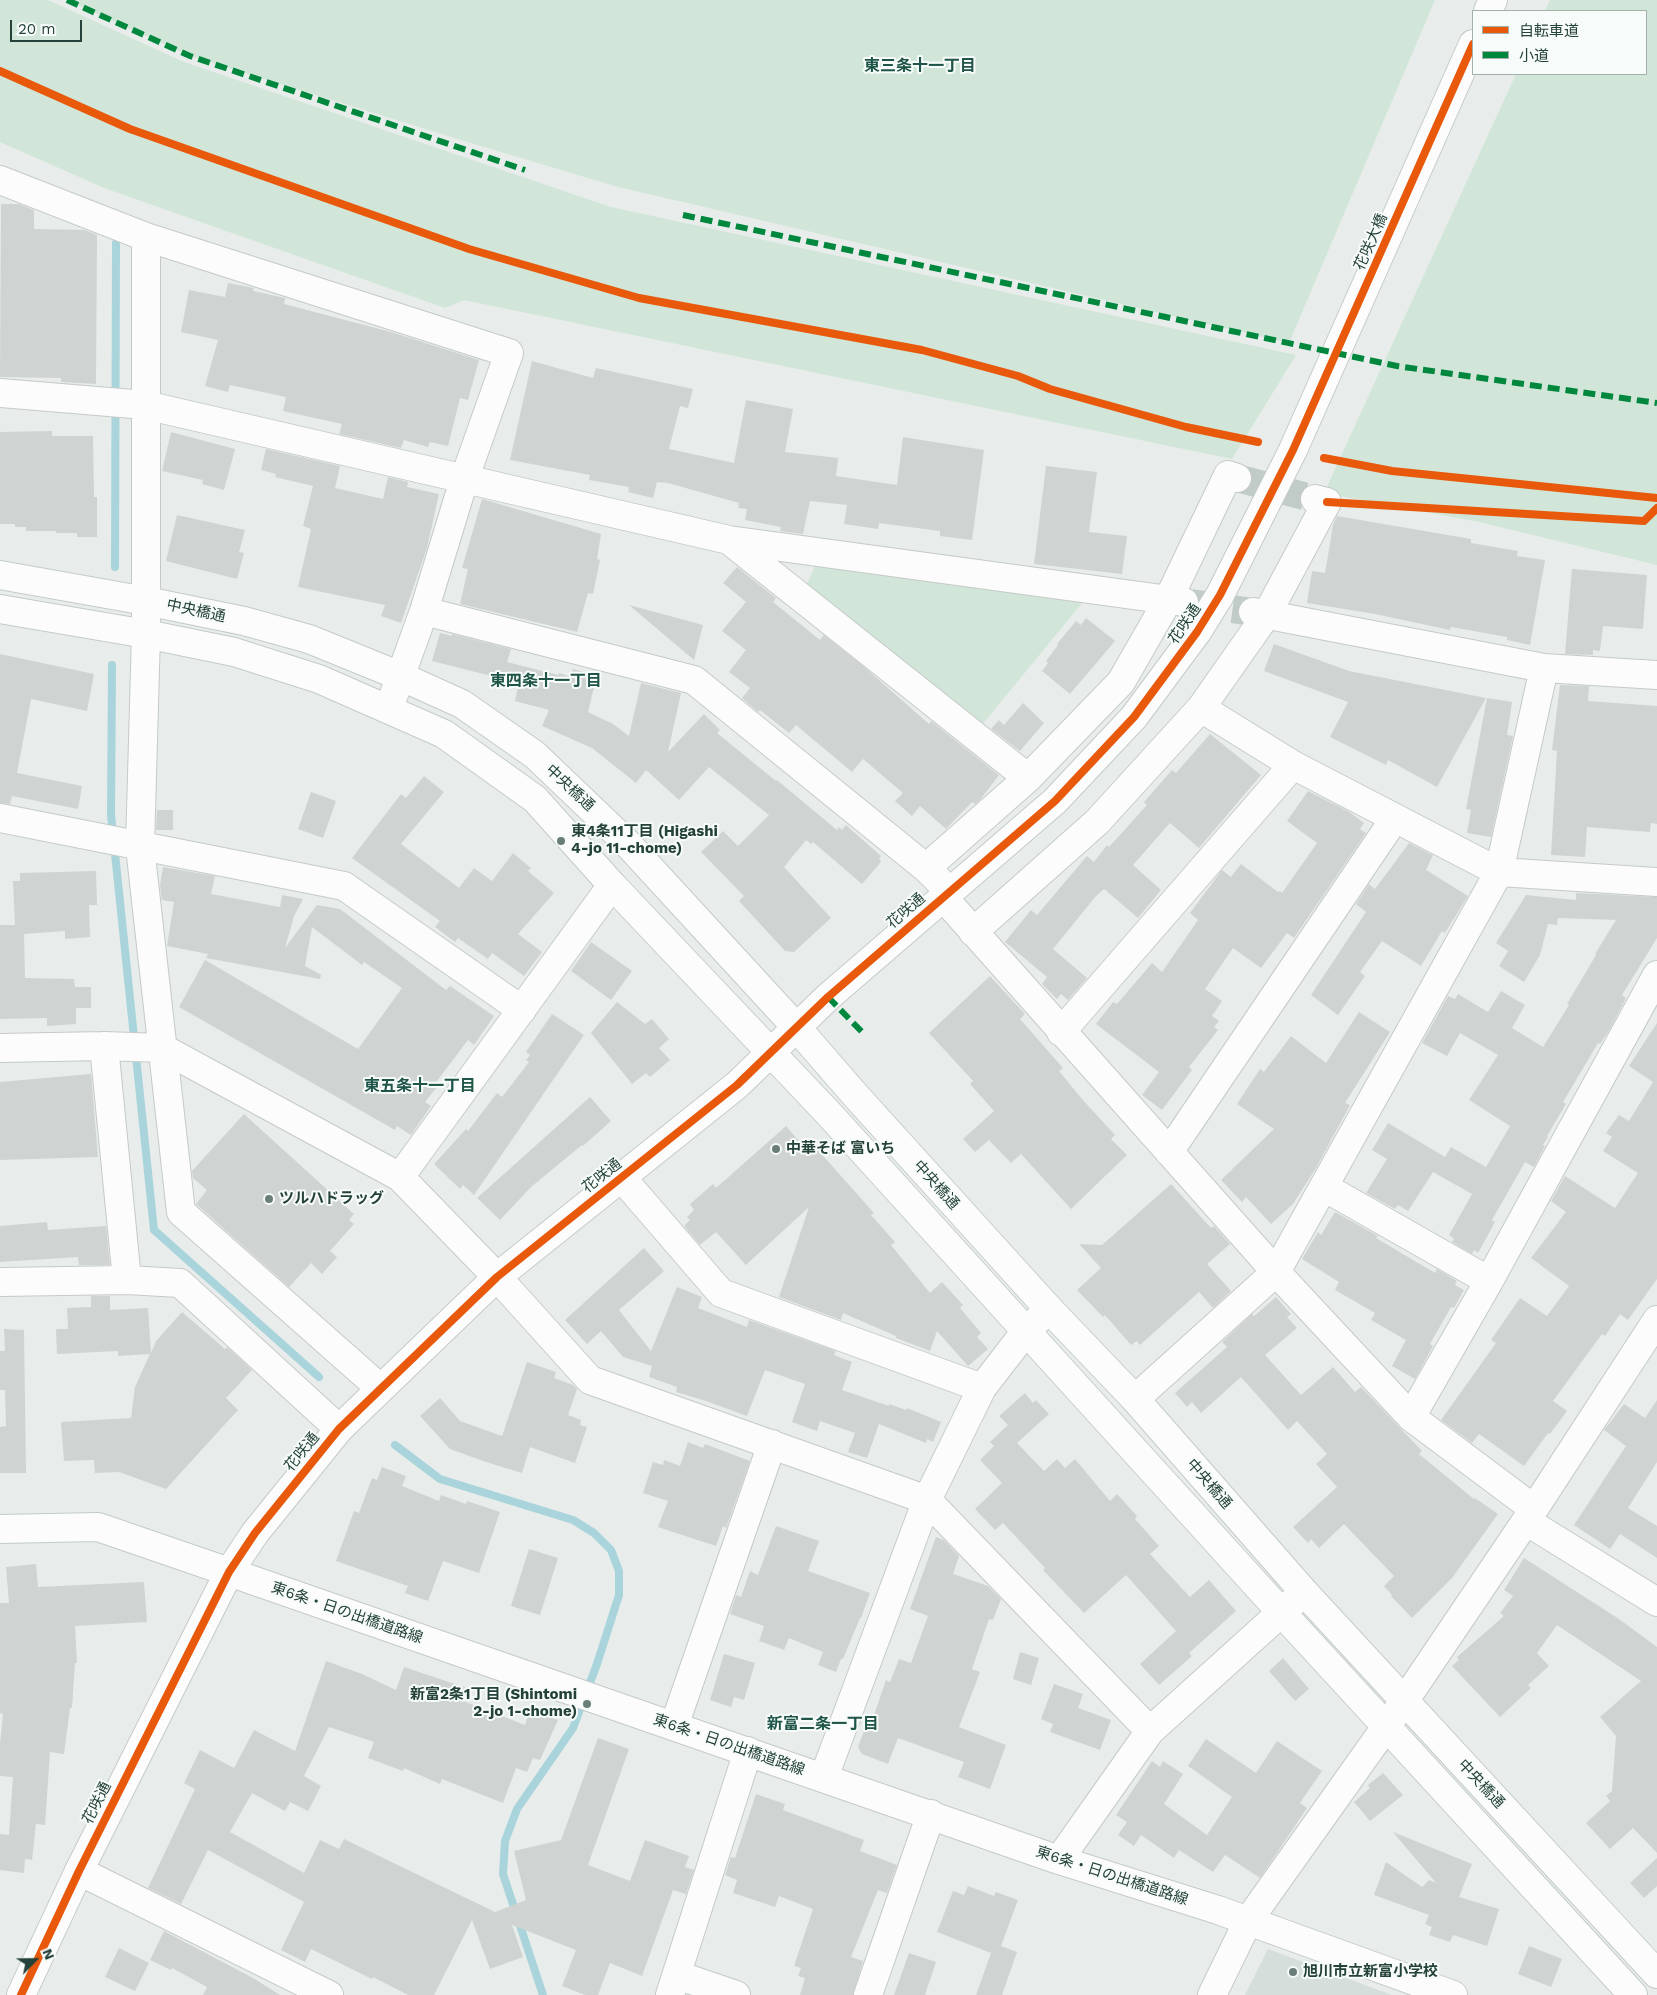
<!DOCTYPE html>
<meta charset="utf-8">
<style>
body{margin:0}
#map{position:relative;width:1657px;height:1995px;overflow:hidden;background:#e8edeb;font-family:"Work Sans","Noto Sans JP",sans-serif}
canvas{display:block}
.legend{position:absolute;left:1472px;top:10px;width:175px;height:65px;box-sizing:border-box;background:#f7fbf9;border:1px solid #a3b1ad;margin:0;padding:6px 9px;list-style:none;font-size:15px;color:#24423a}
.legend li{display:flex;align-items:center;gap:10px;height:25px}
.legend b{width:25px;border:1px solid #a3b1ad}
.north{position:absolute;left:10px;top:1935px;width:50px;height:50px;-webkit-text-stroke:4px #f7fbf9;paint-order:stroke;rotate:67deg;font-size:14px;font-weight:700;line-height:20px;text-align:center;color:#24423a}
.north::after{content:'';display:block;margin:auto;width:18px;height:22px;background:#24423a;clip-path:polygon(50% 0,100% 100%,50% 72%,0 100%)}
.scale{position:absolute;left:10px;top:20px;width:72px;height:22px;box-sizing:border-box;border:2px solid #24423a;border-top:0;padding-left:6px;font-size:15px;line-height:18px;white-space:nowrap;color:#24423a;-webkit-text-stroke:4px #f7fbf9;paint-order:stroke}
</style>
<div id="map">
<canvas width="1657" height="1995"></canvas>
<ul class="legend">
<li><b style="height:6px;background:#e8590c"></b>自転車道</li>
<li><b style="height:6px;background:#00873e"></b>小道</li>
</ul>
<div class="north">N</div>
<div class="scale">20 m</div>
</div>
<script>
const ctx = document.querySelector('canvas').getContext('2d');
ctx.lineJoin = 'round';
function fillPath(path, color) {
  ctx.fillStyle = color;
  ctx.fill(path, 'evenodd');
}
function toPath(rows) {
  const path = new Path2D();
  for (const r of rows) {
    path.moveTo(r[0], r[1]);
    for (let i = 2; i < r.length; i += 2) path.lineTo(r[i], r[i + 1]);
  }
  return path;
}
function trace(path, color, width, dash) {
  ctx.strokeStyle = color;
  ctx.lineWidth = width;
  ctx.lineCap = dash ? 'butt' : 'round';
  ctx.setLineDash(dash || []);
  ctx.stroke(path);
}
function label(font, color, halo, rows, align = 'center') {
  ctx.font = font + ' "Work Sans","Noto Sans JP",sans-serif';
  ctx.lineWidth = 4;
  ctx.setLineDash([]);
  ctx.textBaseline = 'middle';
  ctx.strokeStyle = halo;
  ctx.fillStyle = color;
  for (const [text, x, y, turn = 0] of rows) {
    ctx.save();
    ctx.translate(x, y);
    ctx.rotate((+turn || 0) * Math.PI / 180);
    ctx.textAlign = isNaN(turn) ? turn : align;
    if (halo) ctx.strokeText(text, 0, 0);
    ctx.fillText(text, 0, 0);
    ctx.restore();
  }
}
fillPath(toPath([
 [1268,1949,1392,1995,1245,1995]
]), '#d6dedb');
fillPath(toPath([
 [0,0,48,0,184,62,611,207,1296,355,1232,459,464,300,445,308,104,188,0,142],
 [67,0,1435,0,1289,343,618,187,464,141,190,56],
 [1550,0,1657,0,1657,565,1479,522,1324,493,1516,74,1646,74,1646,11,1545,11],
 [815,566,1083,602,981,726,807,584]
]), '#d1e6d8');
trace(toPath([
 [115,567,116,243],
 [112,665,111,815,154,1230,319,1377],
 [395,1445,440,1479,573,1520,594,1533,611,1550,619,1571,619,1595,597,1664,573,1728,517,1809,505,1841,503,1874,543,1995]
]), '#a9d4db', 8);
fillPath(toPath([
 [1,204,19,204,34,210,34,229,85,230,97,235,96,384,61,382,61,378,0,377],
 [228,283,254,288,253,291,285,298,284,304,391,332,479,360,468,400,460,398,448,446,430,442,428,447,404,440,401,448,339,434,342,424,283,411,286,397,230,385,228,392,205,386,218,340,181,332,189,290,225,297],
 [532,361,593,378,596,368,693,389,688,408,680,406,669,449,734,463,746,400,793,409,785,452,838,458,836,476,897,485,903,437,984,450,972,540,940,536,940,531,879,523,878,529,844,524,847,505,810,501,803,534,786,532,780,531,781,527,745,520,747,509,738,508,739,503,668,483,657,482,653,498,628,492,629,487,589,480,590,475,510,460],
 [52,431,52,436,93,436,94,497,97,497,97,537,77,537,77,533,56,533,56,531,26,531,26,527,15,527,15,524,0,524,0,432],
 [171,432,235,449,224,490,202,484,203,480,162,471],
 [266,449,340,466,335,488,383,499,388,477,408,482,407,487,439,494,427,548,401,623,381,616,385,605,298,587,311,529,303,526,313,486,275,477,276,474,261,470],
 [1046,466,1097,472,1089,532,1127,536,1122,574,1034,564],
 [482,499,601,534,597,559,600,560,593,594,588,593,577,632,460,604,468,569,462,568],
 [177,515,245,530,239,552,244,553,237,579,166,561],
 [1337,516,1471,539,1471,543,1518,551,1517,556,1545,560,1530,645,1507,640,1507,637,1451,627,1450,630,1375,614,1307,603,1312,571,1325,573,1333,525],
 [737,567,776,598,773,602,820,640,824,635,863,666,929,724,931,721,999,775,980,800,975,804,972,802,946,829,920,806,912,816,895,801,903,793,863,759,852,772,796,725,789,733,760,710,758,712,742,698,750,688,729,672,746,650,722,631,746,602,723,583],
 [1572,569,1647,575,1643,629,1603,626,1600,651,1593,650,1593,655,1565,654],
 [629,605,703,625,694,660],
 [1086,618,1115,641,1070,694,1042,671,1048,663,1046,661,1058,645,1057,644,1076,621,1081,625],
 [440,633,452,636,452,634,511,649,507,662,558,675,559,673,571,677,573,669,597,675,588,712,613,724,629,736,641,683,681,693,668,752,704,714,720,730,717,733,776,781,777,780,837,830,839,827,842,830,846,825,881,856,879,859,881,862,862,884,813,842,811,844,806,840,784,867,831,918,794,952,785,951,739,901,744,896,701,852,723,831,738,846,769,815,709,767,679,800,646,770,636,783,592,748,542,726,549,710,515,701,519,683,432,661],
 [1274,644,1349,671,1486,698,1437,787,1388,760,1386,765,1330,737,1348,702,1264,671],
 [0,654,94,674,87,711,31,699,17,773,82,786,78,809,12,796,10,804,0,803],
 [1560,685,1589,686,1588,701,1657,706,1657,824,1651,823,1650,832,1587,827,1585,857,1551,855,1557,751,1552,750],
 [1487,698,1512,702,1507,735,1513,736,1491,837,1467,833,1471,810,1466,809],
 [1023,703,1044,723,1020,751,991,729,999,720,1004,725],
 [1210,734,1261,775,1199,848,1170,823,1133,865,1161,890,1138,918,1104,889,1096,896,1053,949,1087,978,1068,1000,1061,994,1057,999,1042,984,1047,977,1005,942,1031,910,1037,915,1087,856,1094,862,1107,845,1109,847,1147,805,1144,802,1172,770,1176,773],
 [424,776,444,792,401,844,459,888,474,868,492,881,513,853,531,868,528,871,554,893,518,934,542,952,524,976,492,953,488,959,458,938,455,942,435,927,440,921,352,858,401,794,406,798],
 [1308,791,1348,811,1364,823,1360,829,1366,833,1294,938,1287,933,1261,968,1233,948,1205,989,1222,1001,1212,1016,1219,1021,1214,1027,1218,1030,1189,1067,1192,1070,1162,1110,1142,1095,1159,1072,1096,1024,1113,1002,1117,1004,1152,963,1162,972,1198,920,1190,913,1222,870,1231,877,1241,864,1278,892,1280,891,1282,893,1317,843,1287,821],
 [311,792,336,801,323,838,298,829],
 [157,810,173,810,173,830,156,830],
 [1409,843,1433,855,1426,870,1468,896,1445,933,1442,931,1421,966,1382,941,1360,972,1365,976,1338,1015,1311,995,1366,912,1356,904,1369,884,1375,889],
 [163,867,215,876,211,894,280,907,282,895,303,899,294,916,285,948,317,905,340,909,446,990,450,986,494,1016,474,1045,468,1040,437,1081,440,1083,425,1102,431,1106,411,1135,397,1126,395,1130,179,1007,205,960,358,1049,402,988,364,962,362,965,312,927,305,966,321,975,320,979,206,958,208,954,167,946,174,902,162,900,160,885],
 [96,871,97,905,89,905,90,937,65,939,65,931,24,934,25,978,74,979,75,987,91,987,91,1008,76,1008,76,1024,47,1026,47,1018,0,1019,0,925,15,925,13,881,20,881,20,873],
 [1576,893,1657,897,1657,938,1622,995,1626,998,1610,1029,1600,1044,1598,1043,1563,1102,1566,1104,1547,1136,1548,1137,1543,1145,1545,1146,1534,1167,1525,1162,1492,1220,1495,1222,1478,1253,1474,1250,1472,1254,1452,1242,1454,1239,1449,1235,1472,1194,1433,1172,1408,1211,1398,1205,1395,1209,1366,1193,1387,1159,1372,1150,1388,1123,1445,1157,1451,1147,1486,1167,1510,1126,1469,1100,1498,1055,1460,1033,1447,1056,1422,1043,1448,996,1455,999,1458,994,1488,1012,1501,991,1525,1005,1512,1028,1543,1047,1569,1005,1567,1004,1596,955,1595,954,1616,920,1558,918,1557,925,1548,924,1540,955,1524,982,1499,966,1508,951,1496,943,1526,895,1576,900],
 [591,942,632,971,611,1000,571,971],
 [990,976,1025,1014,1020,1019,1063,1068,1059,1071,1082,1099,1115,1135,1111,1139,1127,1155,1071,1209,1021,1154,1011,1163,989,1140,975,1152,963,1139,994,1111,970,1084,973,1081,929,1033],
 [617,1002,645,1024,652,1019,669,1039,659,1048,670,1060,650,1077,646,1073,632,1084,591,1033],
 [1359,1012,1390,1032,1345,1103,1350,1105,1316,1168,1293,1204,1271,1224,1246,1197,1242,1202,1221,1180,1274,1129,1237,1104,1260,1069,1264,1072,1291,1036,1326,1063],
 [552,1014,584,1035,474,1195,463,1185,460,1189,434,1164,466,1129,468,1131,497,1093,502,1097,529,1062,526,1060,530,1055,526,1052],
 [1657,1023,1657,1279,1628,1320,1620,1314,1605,1336,1602,1334,1553,1401,1567,1411,1550,1434,1548,1433,1524,1466,1479,1434,1472,1443,1441,1420,1496,1343,1491,1340,1520,1298,1547,1316,1569,1286,1531,1258,1566,1212,1551,1201,1565,1176,1615,1208,1638,1173,1603,1151,1612,1137,1606,1133,1619,1115,1629,1121,1653,1082,1629,1066],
 [91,1074,98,1157,0,1160,0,1082],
 [590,1097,611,1121,583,1146,582,1145,531,1187,500,1220,477,1198],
 [244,1114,354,1214,349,1220,354,1224,330,1251,337,1257,322,1274,311,1263,289,1287,196,1204,207,1190,193,1178,192,1171],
 [786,1126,811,1155,817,1149,874,1213,871,1215,895,1242,891,1245,930,1293,942,1282,963,1305,960,1308,981,1333,977,1337,988,1349,968,1366,937,1331,930,1351,896,1338,896,1336,843,1313,841,1320,779,1297,809,1207,746,1265,716,1232,700,1245,684,1226,690,1220,687,1217,694,1210,690,1204,713,1184,716,1188],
 [1171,1184,1211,1228,1214,1226,1230,1244,1207,1264,1231,1291,1213,1308,1199,1292,1140,1345,1137,1341,1131,1345,1105,1315,1103,1317,1077,1290,1101,1268,1079,1244,1102,1245],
 [1335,1212,1378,1236,1376,1238,1435,1273,1437,1269,1457,1281,1455,1285,1464,1290,1454,1308,1451,1307,1430,1344,1433,1346,1415,1379,1392,1366,1406,1340,1371,1320,1375,1313,1335,1290,1339,1282,1302,1259,1318,1232,1321,1235],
 [47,1222,48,1230,106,1226,110,1265,79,1265,78,1257,0,1262,0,1226],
 [644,1248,664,1271,619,1310,651,1351,677,1287,702,1297,698,1308,747,1327,749,1320,836,1351,834,1355,852,1362,842,1390,889,1406,889,1404,906,1410,907,1408,941,1422,933,1442,927,1439,926,1443,879,1424,867,1458,848,1452,855,1433,820,1421,817,1431,792,1422,805,1384,765,1370,747,1416,709,1402,676,1392,677,1387,649,1377,652,1366,623,1357,601,1331,587,1344,565,1320],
 [91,1296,110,1296,110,1310,148,1308,151,1353,156,1341,182,1312,225,1349,227,1347,252,1370,226,1398,238,1410,166,1489,119,1472,95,1473,94,1460,64,1461,61,1422,131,1418,135,1387,150,1354,118,1356,118,1351,57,1354,56,1329,68,1329,67,1308,91,1307],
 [1276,1297,1291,1314,1287,1317,1297,1328,1265,1355,1301,1395,1333,1367,1355,1392,1361,1387,1422,1451,1419,1454,1474,1499,1475,1498,1498,1514,1452,1578,1412,1618,1391,1596,1392,1595,1384,1586,1394,1576,1344,1524,1319,1548,1311,1539,1308,1543,1293,1527,1337,1487,1316,1464,1327,1454,1297,1421,1288,1430,1241,1377,1201,1413,1192,1402,1187,1407,1175,1393,1227,1347,1222,1342,1252,1314,1254,1316],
 [4,1329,24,1330,26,1473,0,1473,0,1427,6,1426,5,1390,0,1390,0,1351,5,1351],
 [527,1362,556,1372,554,1378,573,1385,577,1389,568,1415,581,1420,580,1425,587,1427,575,1463,530,1447,522,1473,486,1462,450,1449,420,1416,440,1398,460,1421,502,1436],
 [1025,1393,1033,1403,1036,1400,1049,1414,1017,1443,1044,1471,1057,1459,1065,1468,1075,1459,1110,1501,1117,1494,1137,1516,1135,1519,1159,1546,1150,1554,1190,1597,1209,1580,1236,1611,1189,1653,1192,1656,1159,1685,1140,1664,1176,1631,1126,1575,1084,1613,1043,1570,1045,1568,1003,1523,995,1530,975,1509,1002,1483,980,1460,994,1446,990,1442,1008,1425,999,1416],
 [1657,1400,1657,1462,1628,1508,1657,1526,1657,1558,1620,1534,1610,1549,1574,1525,1626,1446,1604,1430,1624,1404,1645,1418],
 [688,1442,703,1448,705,1444,750,1461,726,1528,723,1526,716,1546,658,1527,668,1501,643,1493,653,1462,663,1465,664,1460,680,1466],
 [382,1467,406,1476,402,1486,439,1501,441,1495,466,1504,467,1501,500,1512,479,1573,443,1561,428,1601,405,1593,408,1586,336,1561,354,1511,359,1513,372,1478,377,1480],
 [776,1526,819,1541,808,1571,870,1593,861,1618,860,1618,843,1659,841,1659,836,1672,818,1665,823,1652,789,1638,784,1650,759,1641,764,1626,730,1614,736,1595,741,1597,750,1571,758,1575],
 [936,1537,944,1540,959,1556,953,1574,988,1586,1001,1599,993,1620,989,1619,972,1669,980,1672,959,1727,1006,1745,990,1789,958,1777,964,1762,898,1738,888,1764,862,1754,858,1747,866,1726,870,1727,886,1680,890,1682,899,1659,911,1663,928,1616,910,1609],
 [529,1549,558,1558,540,1615,511,1606],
 [1524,1558,1619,1619,1657,1647,1657,1853,1633,1828,1610,1849,1586,1823,1610,1801,1606,1796,1612,1791,1616,1736,1600,1717,1641,1681,1557,1625,1537,1653,1549,1666,1528,1685,1531,1688,1500,1717,1452,1666,1459,1660,1457,1657,1504,1616,1500,1613,1513,1596,1504,1590],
 [36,1564,38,1587,144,1582,147,1622,75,1626,77,1663,75,1663,72,1708,70,1708,64,1754,50,1752,45,1825,36,1824,32,1860,25,1859,24,1873,0,1870,0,1834,9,1835,13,1777,0,1776,0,1743,3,1714,0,1713,0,1603,9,1603,6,1567],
 [1020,1652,1039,1658,1031,1685,1013,1679],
 [724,1654,755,1663,744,1700,734,1697,731,1707,710,1700],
 [1283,1658,1309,1689,1295,1701,1269,1671],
 [326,1661,362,1674,396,1690,404,1667,467,1688,463,1701,525,1725,530,1710,558,1720,540,1760,533,1758,527,1772,516,1768,503,1803,442,1779,440,1784,404,1768,403,1771,368,1758,374,1742,329,1727,304,1776,321,1786,308,1811,290,1802,285,1811,252,1793,230,1832,304,1873,320,1840,339,1849,344,1839,495,1912,526,1900,514,1851,561,1840,598,1738,629,1749,588,1865,630,1881,645,1840,689,1856,685,1867,694,1870,686,1894,673,1890,642,1976,610,1963,598,1995,585,1995,562,1986,576,1950,512,1925,523,1957,490,1969,472,1920,434,1995,408,1995,373,1977,372,1979,311,1949,305,1962,281,1950,304,1902,208,1850,181,1904,148,1888,195,1789,184,1783,200,1750,234,1768,254,1730,295,1751],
 [1054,1684,1083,1694,1078,1708,1111,1720,1100,1750,1050,1732,1053,1724,1041,1719],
 [1206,1739,1256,1773,1277,1741,1322,1771,1300,1803,1307,1808,1260,1878,1225,1855,1213,1872,1179,1850,1174,1858,1141,1835,1134,1846,1118,1835,1127,1822,1116,1815,1152,1761,1160,1767,1163,1761,1183,1774,1164,1804,1207,1835,1232,1797,1188,1766],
 [1383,1773,1403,1795,1370,1821,1354,1802,1370,1788,1368,1785],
 [756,1794,785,1804,783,1810,864,1840,860,1851,897,1865,887,1893,878,1890,851,1957,863,1961,853,1995,800,1995,805,1978,798,1976,801,1968,794,1966,813,1909,779,1896,775,1907,733,1893,737,1880,725,1875,731,1857,735,1858],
 [1393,1832,1472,1864,1459,1897,1499,1909,1487,1946,1453,1935,1450,1942,1429,1935,1432,1927,1425,1924,1429,1915,1374,1895,1386,1862,1422,1887,1429,1880,1436,1883],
 [1657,1858,1657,1886,1644,1898,1630,1883],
 [968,1886,994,1896,996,1892,1018,1900,1001,1946,1017,1952,1002,1995,976,1995,991,1953,937,1932,953,1891,964,1895],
 [164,1931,253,1978,280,1995,203,1995,207,1987,172,1968,171,1970,150,1960],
 [1529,1946,1562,1959,1551,1987,1518,1974],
 [119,1948,149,1963,135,1991,105,1977],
 [909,1953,936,1962,925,1995,894,1995]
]), '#cfd4d2');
trace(toPath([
 [1237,478,1315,499],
 [1191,603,1253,612]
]), '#c1cbc8', 28, [28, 14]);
const street = toPath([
 [0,180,146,237,509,353,464,480,424,611,389,708],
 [146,237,146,634,140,847,181,1212,380,1388],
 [0,393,145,405,729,540,1184,602],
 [730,541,1028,778],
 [424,611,694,680,926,868,949,891],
 [1253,612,1544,668,1657,675],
 [1201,708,1293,765,1499,872,1657,882],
 [0,818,344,886,522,1010],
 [926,868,1028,778,1121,682,1168,600,1228,475,1237,478],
 [943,897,1276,1272,1411,1417,1534,1509],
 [973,932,1097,822,1201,708,1267,614,1327,502,1315,499],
 [1061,1032,1293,765],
 [104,1046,127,1280],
 [0,1048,104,1046,162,1048,400,1177,497,1277,590,1380,927,1500,1150,1731],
 [1169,1152,1395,818],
 [400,1177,612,885],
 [622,1178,721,1293,982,1388],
 [1324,1187,1489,1281],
 [0,1282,127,1280,180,1283,339,1429],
 [1135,1399,1276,1272,1499,872,1544,668],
 [1411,1417,1489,1281,1657,975],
 [1526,1521,1657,1602],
 [229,1572,1059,1860,1218,1910,1453,1995],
 [674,1726,772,1444],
 [824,1777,927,1500,982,1388,1026,1331,1049,1309],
 [1059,1860,1150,1731,1304,1592],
 [79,1871,329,1995],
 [677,1975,736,1995],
 [670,1995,748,1751],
 [868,1995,931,1814],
 [1212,1995,1248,1921,1405,1700,1534,1509,1657,1320]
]);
const secondary = toPath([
 [1488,11,1493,0],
 [0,575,146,601,244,621,309,639,400,676,462,704,535,755,625,841,797,1028,856,1096,1049,1309,1135,1399,1304,1592,1657,1974],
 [0,609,146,634,234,652,319,679,444,734,535,799,612,885,830,1115,1281,1612,1633,1995],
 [0,1529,98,1527,229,1572],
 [21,1995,79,1871,229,1572,255,1533,339,1429,497,1277,737,1085,828,997,1055,801,1134,717,1197,632,1220,595,1293,450,1473,44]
]);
trace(street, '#c5cac8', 30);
trace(secondary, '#c3cbc8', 30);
trace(street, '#fcfcfc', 28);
trace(secondary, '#fcfcfc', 28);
trace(toPath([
 [67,0,190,56,525,170],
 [683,215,1397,366,1657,403],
 [828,997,862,1032]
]), '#00873e', 6, [12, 6]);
trace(toPath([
 [0,71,130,129,469,249,639,298,922,350,1018,376,1050,389,1186,427,1258,442],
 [1324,458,1392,471,1657,498],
 [1327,502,1644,521,1657,508],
 [21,1995,79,1871,229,1572,255,1533,339,1429,497,1277,737,1085,828,997,1055,801,1134,717,1197,632,1220,595,1293,450,1473,44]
]), '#e8590c', 8);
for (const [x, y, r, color] of [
 [561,841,5,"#697e78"],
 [776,1149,5,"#697e78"],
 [269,1199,5,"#697e78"],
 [587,1704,5,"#697e78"],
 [1293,1972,5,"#697e78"]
]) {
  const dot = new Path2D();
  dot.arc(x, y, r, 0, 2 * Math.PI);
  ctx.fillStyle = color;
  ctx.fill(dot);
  trace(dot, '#f7fbf9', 2);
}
label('15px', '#24423a', '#f7fbf9', [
 ["花咲大橋",1371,242,-66],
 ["中央橋通",196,611,12],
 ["花咲通",1185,624,-56],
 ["中央橋通",570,788,43],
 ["花咲通",906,911,-41],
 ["花咲通",602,1176,-38],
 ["中央橋通",936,1185,48],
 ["花咲通",302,1452,-51],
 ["中央橋通",1209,1484,49],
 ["東6条・日の出橋道路線",347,1613,19],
 ["東6条・日の出橋道路線",729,1745,19],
 ["中央橋通",1481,1784,47],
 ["花咲通",97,1803,-63],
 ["東6条・日の出橋道路線",1112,1876,18]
]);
label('bold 15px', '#24423a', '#f7fbf9', [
 ["東4条11丁目 (Higashi",571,832],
 ["4-jo 11-chome)",571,849],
 ["中華そば 富いち",786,1149],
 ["ツルハドラッグ",279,1199],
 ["新富2条1丁目 (Shintomi",577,1695,"right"],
 ["2-jo 1-chome)",577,1712,"right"],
 ["旭川市立新富小学校",1303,1972]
], 'left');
label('bold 16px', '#1f5548', '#f7fbf9', [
 ["東三条十一丁目",920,66],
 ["東四条十一丁目",546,681],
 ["東五条十一丁目",420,1086],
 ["新富二条一丁目",823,1724]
]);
</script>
